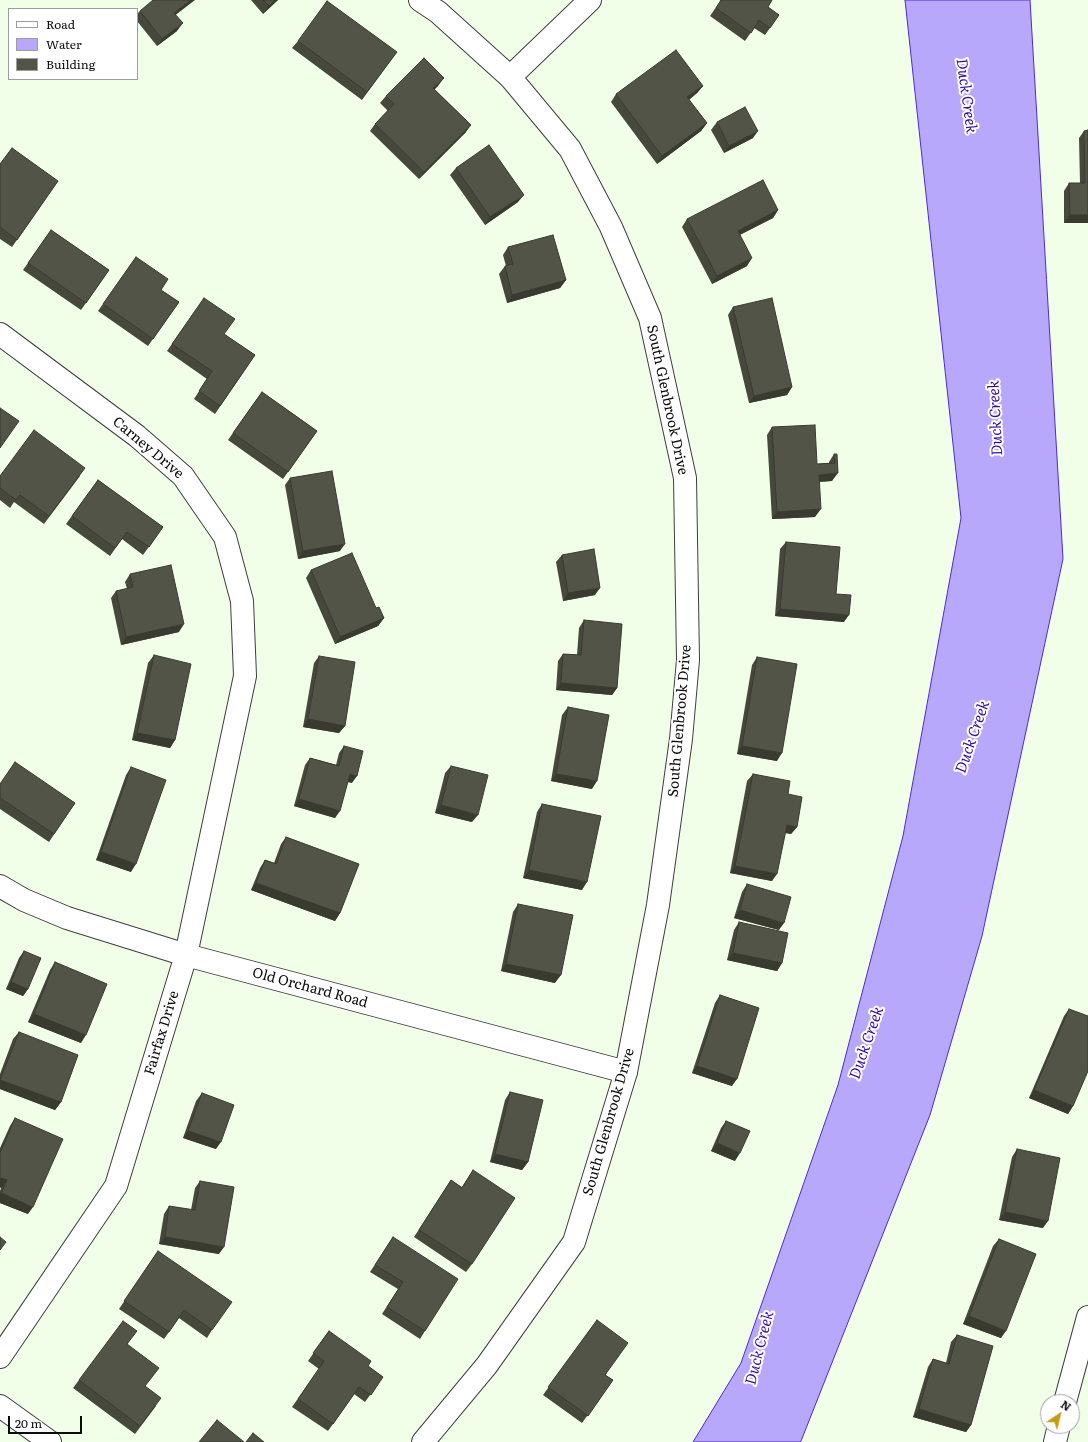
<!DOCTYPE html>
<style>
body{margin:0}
#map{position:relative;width:1088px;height:1442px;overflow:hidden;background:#f1ffe8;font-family:Literata,serif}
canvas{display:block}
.legend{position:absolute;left:8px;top:8px;width:130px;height:72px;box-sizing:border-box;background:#fff;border:1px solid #9d9d9d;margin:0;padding:5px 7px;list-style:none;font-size:12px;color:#0b0b0b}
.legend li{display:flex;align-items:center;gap:8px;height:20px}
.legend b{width:20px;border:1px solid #9d9d9d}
.north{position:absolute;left:1040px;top:1394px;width:40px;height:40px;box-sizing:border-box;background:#fff;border:1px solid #9d9d9d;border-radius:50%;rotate:35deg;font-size:11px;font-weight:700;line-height:16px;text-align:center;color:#0b0b0b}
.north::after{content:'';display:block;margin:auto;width:14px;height:18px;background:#c59b19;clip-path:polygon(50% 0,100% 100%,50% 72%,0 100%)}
.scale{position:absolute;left:8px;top:1416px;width:74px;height:18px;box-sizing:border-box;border:2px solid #0b0b0b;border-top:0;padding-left:5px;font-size:12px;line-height:14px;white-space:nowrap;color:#0b0b0b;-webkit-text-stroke:3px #fff;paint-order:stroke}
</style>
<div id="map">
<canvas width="1088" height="1442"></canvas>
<ul class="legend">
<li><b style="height:5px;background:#fff"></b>Road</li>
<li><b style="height:11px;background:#b7a8fb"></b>Water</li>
<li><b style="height:11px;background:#515446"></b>Building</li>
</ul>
<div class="north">N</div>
<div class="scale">20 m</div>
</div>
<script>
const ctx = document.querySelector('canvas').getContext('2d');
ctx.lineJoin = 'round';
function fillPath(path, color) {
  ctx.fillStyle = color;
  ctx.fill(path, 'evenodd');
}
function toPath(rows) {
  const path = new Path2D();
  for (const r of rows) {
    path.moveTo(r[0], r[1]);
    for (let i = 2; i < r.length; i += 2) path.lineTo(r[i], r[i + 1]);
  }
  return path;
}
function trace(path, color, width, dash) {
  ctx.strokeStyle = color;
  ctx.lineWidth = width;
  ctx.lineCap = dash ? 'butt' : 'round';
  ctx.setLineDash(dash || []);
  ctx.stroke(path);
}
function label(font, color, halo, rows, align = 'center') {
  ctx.font = font + ' Literata,serif';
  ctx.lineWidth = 4;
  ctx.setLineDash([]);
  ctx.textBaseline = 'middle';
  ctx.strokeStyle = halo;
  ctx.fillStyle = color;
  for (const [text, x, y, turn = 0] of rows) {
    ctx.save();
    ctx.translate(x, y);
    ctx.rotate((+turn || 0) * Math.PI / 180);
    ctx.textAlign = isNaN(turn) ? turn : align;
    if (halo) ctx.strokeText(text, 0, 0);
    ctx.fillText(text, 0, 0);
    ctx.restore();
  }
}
const water = toPath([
 [905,0,1030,0,1063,559,982,936,930,1115,801,1441,800,1442,693,1442,741,1363,838,1085,903,836,961,518,905,0]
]);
fillPath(water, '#b7a8fb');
trace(water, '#4d29d8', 1);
const minor = toPath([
 [510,77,590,0],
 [0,334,137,436,183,476,225,537,242,601,245,676,186,955,116,1186,0,1357],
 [0,886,24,900,67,918,186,955,626,1072],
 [1065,1402,1088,1317],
 [0,1406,50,1442],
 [1055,1442,1059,1426]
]);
const tertiary = toPath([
 [420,0,438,12,510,77,570,149,611,227,650,318,685,478,688,660,681,739,658,905,626,1072,574,1242,487,1365,423,1442]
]);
trace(minor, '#3e3e3e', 24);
trace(tertiary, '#3e3e3e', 24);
trace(minor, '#fff', 22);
trace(tertiary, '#fff', 22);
fillPath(toPath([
 [251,0,278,0,263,14],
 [721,0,768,7,779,15,765,35,754,28,745,41,710,16],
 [140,11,176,15,177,31,157,46,137,21,137,14],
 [298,41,391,60,362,100,292,48],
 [438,86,434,89,471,125,465,133,419,179,370,131,375,124,388,111,380,103,386,96],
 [703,86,697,93,689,100,707,123,701,131,657,164,611,102,616,94],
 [717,122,753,138,724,153,711,130],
 [1084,131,1088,223,1064,223,1064,191,1069,183,1080,183,1079,138],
 [0,164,58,181,12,247,0,239],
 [456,168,518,202,485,225,450,175],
 [778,210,773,218,740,235,747,266,712,284,682,227,687,219],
 [51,230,109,270,81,310,23,270],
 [508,247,566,280,560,288,507,303,499,274,505,266,506,266,503,255],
 [136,257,161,290,179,302,148,346,98,311],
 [204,298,224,334,255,355,215,414,194,399,207,379,167,351],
 [733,307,792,387,787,395,749,403,728,315],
 [262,392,317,431,283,479,228,440],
 [772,427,817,464,829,463,829,462,834,454,837,454,832,481,819,482,815,517,772,519,767,435],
 [0,476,80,476,44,524,14,502,10,508,0,500],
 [290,478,340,551,298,559,285,485],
 [98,480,163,527,143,555,122,539,110,556,66,524],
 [786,542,836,594,844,622,775,616,780,549],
 [562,555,595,595,563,601,556,562],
 [311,570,376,608,384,618,378,626,335,644,306,578],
 [130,574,179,632,121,645,111,598,116,591,127,589,125,582],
 [584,620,617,688,612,695,556,690,558,661,563,654,577,655,579,628],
 [154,655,175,740,170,748,132,740,148,663],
 [319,656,345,726,339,733,303,727,314,663],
 [757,657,777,761,737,754,752,665],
 [568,707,592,789,551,781,562,715],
 [344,746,352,783,348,782,335,818,294,806,305,765,310,758,336,765,339,753],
 [451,766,472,822,435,813,445,773],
 [131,767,131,872,96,860,126,775],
 [753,774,788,794,797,827,791,834,785,833,772,881,730,873,747,781],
 [0,784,75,803,49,842,0,809],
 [542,804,582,890,523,878,537,812],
 [286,837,340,913,335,921,251,890,260,868,265,860,274,863,281,844],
 [747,884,779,930,734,918,742,892],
 [518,904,555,983,501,971,513,912],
 [739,922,782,963,777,971,727,960,734,930],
 [24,951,28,989,23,996,6,989,19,958],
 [55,962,81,1043,28,1022,50,970],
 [720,995,732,1086,692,1073,715,1003],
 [1069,1009,1073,1106,1068,1114,1029,1098,1064,1016],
 [19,1032,61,1102,55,1110,0,1089,0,1074,13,1039],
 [510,1092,528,1162,522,1170,490,1162,505,1100],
 [202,1093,216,1149,183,1138,196,1101],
 [15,1118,28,1214,0,1203,0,1191,1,1188,0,1187,0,1148,10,1126],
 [726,1121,735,1161,711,1151,721,1128],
 [1017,1149,1043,1228,999,1220,1012,1157],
 [473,1170,472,1264,466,1272,414,1237,451,1180,462,1187],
 [200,1181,219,1254,159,1244,164,1214,169,1206,191,1210,195,1188],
 [393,1237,425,1331,420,1339,382,1314,398,1289,370,1272],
 [999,1239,1001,1338,963,1324,993,1246],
 [158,1251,212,1330,207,1338,179,1318,164,1339,119,1309],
 [597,1320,605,1375,613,1380,582,1423,543,1395],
 [329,1331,368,1366,383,1377,365,1402,354,1394,328,1431,292,1407,319,1369,308,1361],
 [957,1335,971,1425,966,1432,913,1417,928,1367,933,1359,946,1363,951,1342],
 [79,1380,145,1386,156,1406,135,1434,73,1388]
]), '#46483c');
fillPath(toPath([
 [190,0,195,0,169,20,174,13],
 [275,0,278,0,263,14,269,6],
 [183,23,177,31,157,46,162,39],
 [444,78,438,86,428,96,433,88],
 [703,86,697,93,682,105,687,97],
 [707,123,701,131,657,164,662,156],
 [471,125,465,133,419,179,424,172],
 [758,131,753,138,724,153,729,146],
 [524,195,518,202,485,225,490,217],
 [778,210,773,218,733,238,738,231],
 [1070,215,1088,215,1088,223,1064,223],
 [752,258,747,266,712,284,717,276],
 [566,280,560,288,507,303,512,295],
 [792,387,787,395,749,403,754,396],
 [838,473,832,481,813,482,819,475],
 [821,509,815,517,772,519,777,512],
 [345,544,340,551,298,559,303,551],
 [600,588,595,595,563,601,568,593],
 [780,609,849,615,844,622,775,616],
 [384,618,378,626,335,644,340,637],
 [184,624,179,632,121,645,126,637],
 [561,683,617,688,612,695,556,690],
 [308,719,345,726,339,733,303,727],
 [137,733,175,740,170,748,132,740],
 [742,746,782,753,777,761,737,754],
 [350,774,357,776,352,783,345,781],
 [556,774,597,781,592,789,551,781],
 [299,799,340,811,335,818,294,806],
 [441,805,478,815,472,822,435,813],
 [787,825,797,827,791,834,781,832],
 [101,852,136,864,131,872,96,860],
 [735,866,777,874,772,881,730,873],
 [529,870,587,882,582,890,523,878],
 [256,883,340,913,335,921,251,890],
 [740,910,784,923,779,930,734,918],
 [733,953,782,963,777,971,727,960],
 [506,964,561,975,555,983,501,971],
 [11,982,28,989,23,996,6,989],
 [34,1014,86,1035,81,1043,28,1022],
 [697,1066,737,1079,732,1086,692,1073],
 [0,1080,61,1102,55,1110,0,1089],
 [1034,1090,1073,1106,1068,1114,1029,1098],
 [188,1131,221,1142,216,1149,183,1138],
 [717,1143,740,1153,735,1161,711,1151],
 [495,1154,528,1162,522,1170,490,1162],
 [0,1178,7,1180,1,1188,0,1187],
 [1,1193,33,1207,28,1214,0,1203,0,1195],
 [1005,1212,1048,1221,1043,1228,999,1220],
 [165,1237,224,1247,219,1254,159,1244],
 [969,1316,1006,1331,1001,1338,963,1324],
 [919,1409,971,1425,966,1432,913,1417]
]), '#393b31');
const building = toPath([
 [153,0,190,0,174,13,183,23,162,39,140,11,153,0],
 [263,0,275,0,269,6,263,0],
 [721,0,772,0,768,7,779,15,770,28,759,20,751,33,716,8,721,0],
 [327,1,397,52,367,92,298,41,327,1],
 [676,50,703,86,687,97,707,123,662,156,616,94,676,50],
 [424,58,444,78,433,88,471,125,424,172,375,124,394,104,386,96,424,58],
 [745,107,758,131,729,146,717,122,745,107],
 [1088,130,1088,215,1070,215,1069,183,1085,183,1084,131,1088,130],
 [489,145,524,195,490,217,456,168,489,145],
 [12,148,58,181,17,240,0,227,0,164,12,148],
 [763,180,778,210,738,231,752,258,717,276,687,219,763,180],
 [51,230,109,270,86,303,28,263,51,230],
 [553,235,566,280,512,295,505,266,513,264,508,247,553,235],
 [136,257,168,279,161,290,179,302,153,339,103,304,136,257],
 [204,298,235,319,224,334,255,355,220,406,199,391,212,371,172,344,204,298],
 [772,298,792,387,754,396,733,307,772,298],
 [262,392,317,431,288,472,233,433,262,392],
 [0,408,19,421,0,448,0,408],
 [815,425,817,464,835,463,834,454,837,454,838,473,819,475,821,509,777,512,772,427,815,425],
 [34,430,85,468,49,516,20,495,16,500,0,488,0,476,34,430],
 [332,471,345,544,303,551,290,478,332,471],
 [98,480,163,527,149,547,127,532,115,548,72,516,98,480],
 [786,542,840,547,836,594,851,595,849,615,780,609,786,542],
 [594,549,600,588,568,593,562,555,594,549],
 [352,553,376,608,379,607,384,618,340,637,311,570,352,553],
 [171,565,184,624,126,637,116,591,133,587,130,574,171,565],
 [584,620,622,624,617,688,561,683,563,654,581,655,584,620],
 [154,655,191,664,175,740,137,733,154,655],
 [319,656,355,662,345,726,308,719,319,656],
 [757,657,797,664,782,753,742,746,757,657],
 [568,707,609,715,597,781,556,774,568,707],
 [344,746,363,751,357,776,350,774,340,811,299,799,310,758,339,766,344,746],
 [15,762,75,803,54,834,0,798,0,784,15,762],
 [451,766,488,775,478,815,441,805,451,766],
 [131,767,166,780,136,864,101,852,131,767],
 [753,774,790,781,788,794,802,797,797,827,787,825,777,874,735,866,753,774],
 [542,804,601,816,587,882,529,870,542,804],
 [286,837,359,864,340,913,256,883,265,860,276,864,286,837],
 [747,884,791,897,784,923,740,910,747,884],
 [518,904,573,915,561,975,506,964,518,904],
 [739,922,788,933,782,963,733,953,739,922],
 [24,951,41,958,28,989,11,982,24,951],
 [55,962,107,984,86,1035,34,1014,55,962],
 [720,995,759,1008,737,1079,697,1066,720,995],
 [1069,1009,1088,1016,1088,1071,1073,1106,1034,1090,1069,1009],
 [19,1032,78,1055,61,1102,0,1080,19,1032],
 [510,1092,543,1100,528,1162,495,1154,510,1092],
 [202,1093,234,1105,221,1142,188,1131,202,1093],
 [15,1118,63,1139,33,1207,1,1193,7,1180,0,1178,0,1153,15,1118],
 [726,1121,750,1131,740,1153,717,1143,726,1121],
 [1017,1149,1060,1158,1048,1221,1005,1212,1017,1149],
 [473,1170,515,1198,472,1264,419,1230,451,1180,462,1188,473,1170],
 [200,1181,234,1187,224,1247,165,1237,169,1206,195,1210,200,1181],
 [0,1237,6,1242,0,1250,0,1237],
 [393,1237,458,1279,425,1331,387,1307,403,1282,375,1265,393,1237],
 [999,1239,1036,1254,1006,1331,969,1316,999,1239],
 [158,1251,232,1302,212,1330,184,1310,169,1332,124,1301,158,1251],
 [597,1320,628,1343,605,1375,613,1380,588,1416,548,1387,597,1320],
 [123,1321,137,1331,127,1344,159,1368,145,1386,161,1398,140,1426,79,1380,123,1321],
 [329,1331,371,1361,368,1366,383,1377,371,1395,359,1387,333,1424,298,1399,324,1361,313,1353,329,1331],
 [957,1335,993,1346,971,1425,919,1409,933,1359,949,1364,957,1335],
 [217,1420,244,1442,199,1442,217,1420],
 [253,1433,264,1442,246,1442,253,1433]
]);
fillPath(building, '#515446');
trace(building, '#393b31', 1);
label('14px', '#0b0b0b', '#fff', [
 ["South Glenbrook Drive",667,400,78],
 ["Carney Drive",148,448,40],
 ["South Glenbrook Drive",680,721,-85],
 ["Old Orchard Road",310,988,15],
 ["Fairfax Drive",162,1033,-73],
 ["South Glenbrook Drive",609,1122,-74]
]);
label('italic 15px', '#300ba5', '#fff', [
 ["Duck Creek",966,96,82],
 ["Duck Creek",996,418,-93],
 ["Duck Creek",973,737,-71],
 ["Duck Creek",867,1043,-71],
 ["Duck Creek",760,1348,-76]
]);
</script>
